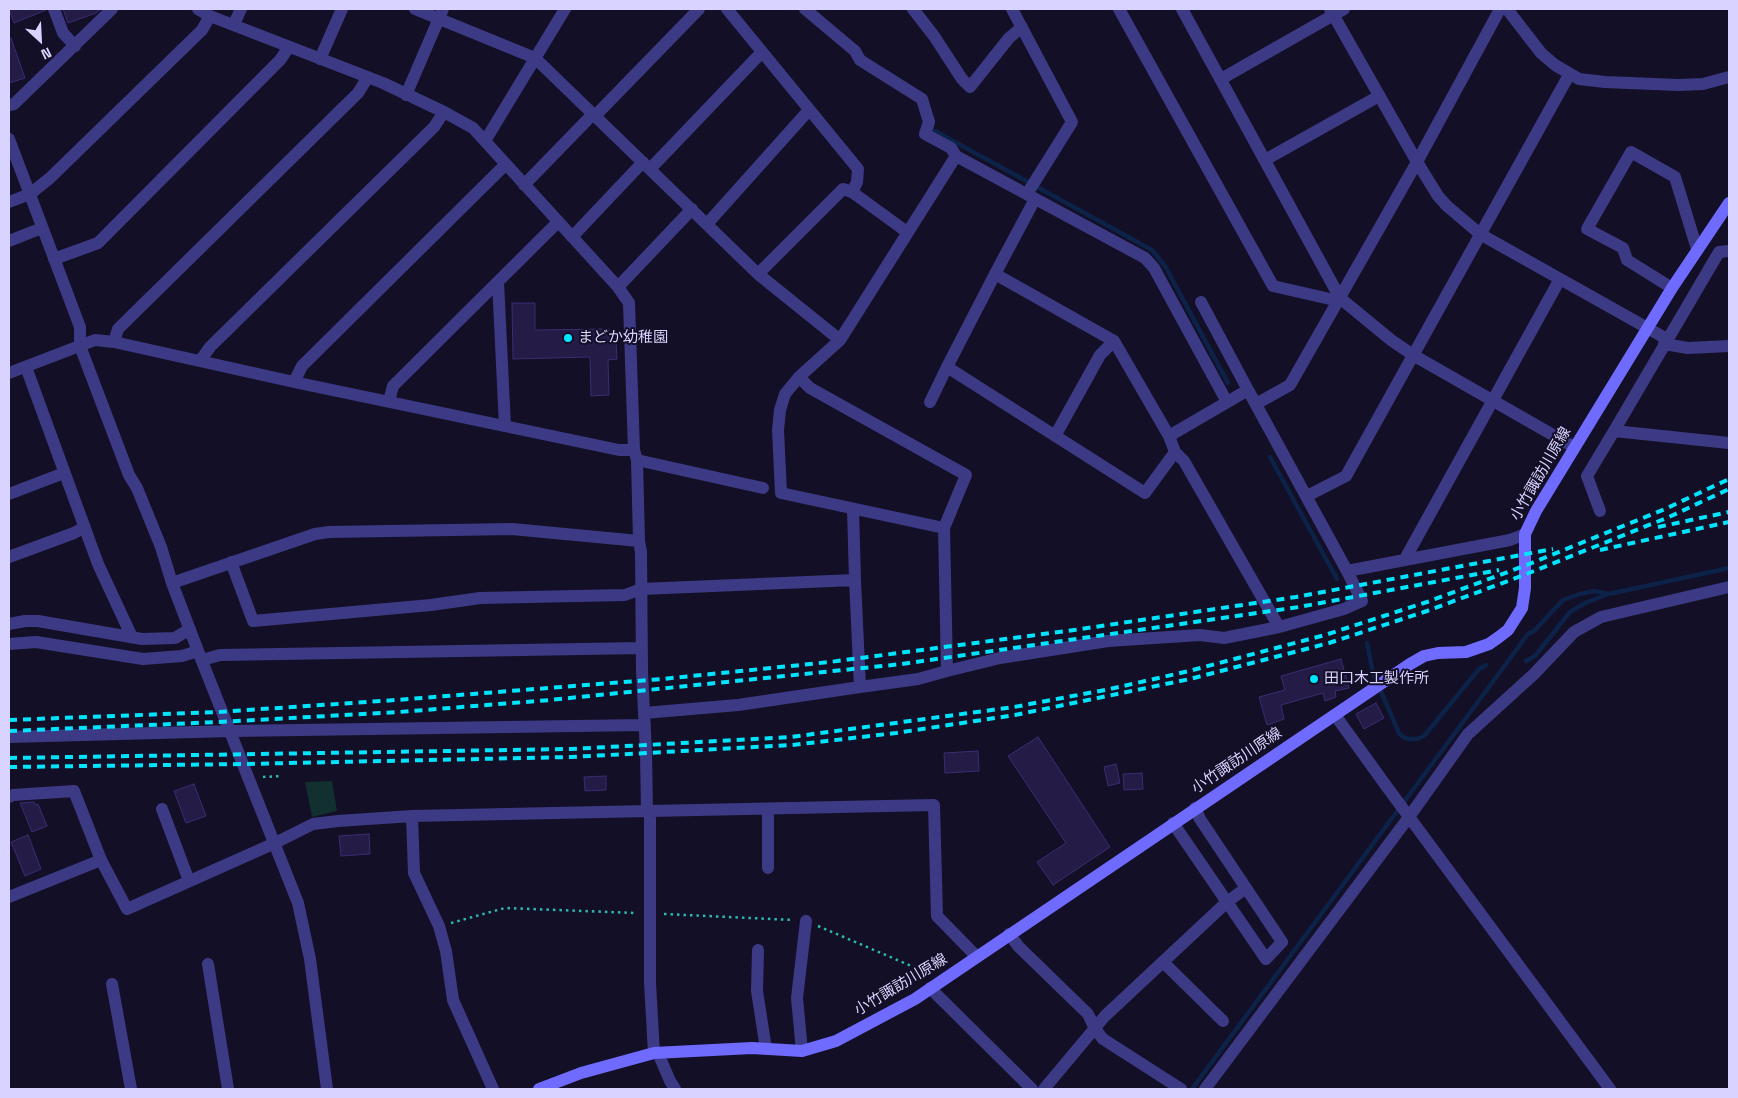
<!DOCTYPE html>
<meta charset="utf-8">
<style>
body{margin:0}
#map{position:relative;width:1738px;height:1098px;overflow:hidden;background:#130f26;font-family:"Space Grotesk",sans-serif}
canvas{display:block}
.frame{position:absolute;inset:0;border:10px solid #d9d4ff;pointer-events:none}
.north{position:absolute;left:15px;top:15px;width:50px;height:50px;-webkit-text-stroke:4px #130f26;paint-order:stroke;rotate:155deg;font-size:14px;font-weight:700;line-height:20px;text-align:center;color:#d9d4ff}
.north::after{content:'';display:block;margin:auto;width:18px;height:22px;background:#d9d4ff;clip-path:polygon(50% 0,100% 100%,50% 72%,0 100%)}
</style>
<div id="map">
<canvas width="1738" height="1098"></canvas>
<div class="frame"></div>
<div class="north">N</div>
</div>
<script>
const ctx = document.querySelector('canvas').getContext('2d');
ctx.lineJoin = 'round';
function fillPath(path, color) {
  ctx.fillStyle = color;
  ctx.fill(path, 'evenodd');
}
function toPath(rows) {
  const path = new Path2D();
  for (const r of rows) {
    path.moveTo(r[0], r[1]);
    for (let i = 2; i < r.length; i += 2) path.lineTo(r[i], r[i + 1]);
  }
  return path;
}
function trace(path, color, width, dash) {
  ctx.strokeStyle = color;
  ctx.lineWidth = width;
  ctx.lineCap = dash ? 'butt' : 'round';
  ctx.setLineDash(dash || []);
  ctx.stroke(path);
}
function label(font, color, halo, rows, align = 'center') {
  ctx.font = font + ' "Space Grotesk","Noto Sans JP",sans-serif';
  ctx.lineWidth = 4;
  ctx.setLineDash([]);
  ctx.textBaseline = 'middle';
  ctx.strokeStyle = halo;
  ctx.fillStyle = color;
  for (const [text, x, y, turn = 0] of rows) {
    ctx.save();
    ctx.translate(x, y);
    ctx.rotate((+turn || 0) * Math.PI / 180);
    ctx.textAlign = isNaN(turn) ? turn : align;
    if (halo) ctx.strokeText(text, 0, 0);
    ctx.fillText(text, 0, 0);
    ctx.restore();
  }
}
fillPath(toPath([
 [332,781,337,811,312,817,305,782]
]), '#12302f');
trace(toPath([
 [935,131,1152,250,1165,266,1228,383],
 [1270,457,1337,579],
 [1367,643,1373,673,1399,733,1403,737,1409,739,1417,739,1424,736,1479,669,1486,665],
 [1526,661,1535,656,1570,612,1585,603,1608,594],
 [1192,1089,1528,634,1534,631,1563,600,1580,594,1594,591,1609,594,1729,568]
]), '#0c2248', 4.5);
const building = toPath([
 [9,9,46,9,46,10,14,23,9,9],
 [63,9,101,9,96,13,68,23,63,9],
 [9,38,11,38,25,78,9,83,9,38],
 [512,303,535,303,535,330,609,329,609,341,616,341,617,359,608,360,609,395,591,396,590,357,513,359,512,303],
 [1341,659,1349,688,1335,691,1336,697,1325,701,1323,693,1281,705,1284,719,1267,725,1259,697,1285,690,1281,676,1341,659],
 [1376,703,1384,718,1364,729,1356,714,1376,703],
 [1038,737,1110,847,1053,885,1037,862,1066,843,1008,756,1038,737],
 [978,751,979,771,945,773,944,753,978,751],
 [1116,764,1120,783,1108,786,1104,767,1116,764],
 [1142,773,1143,789,1124,790,1123,774,1142,773],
 [606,776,606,790,585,791,584,777,606,776],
 [194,784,206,816,186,823,174,791,194,784],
 [34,802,36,805,38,804,47,826,32,832,20,803,34,802],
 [369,834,370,854,341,856,339,836,369,834],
 [28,835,41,869,25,876,11,842,28,835]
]);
fillPath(building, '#241b47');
trace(building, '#3b2d73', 1);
trace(toPath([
 [263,777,282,776],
 [664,914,793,920],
 [451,923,505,908,636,913],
 [818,926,930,974]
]), '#2fb8b0', 2.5, [2.5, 4]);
trace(toPath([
 [54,9,63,33,75,46],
 [198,9,210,16,383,83,444,112,473,128,618,287,629,303,634,450,637,460,639,541,641,552,642,671,646,753,647,811],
 [805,9,855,51,860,60,922,99,929,122,925,134,951,148,956,156,1145,258,1154,268,1227,402],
 [913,9,934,36,962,79,970,87,1009,38,1022,27],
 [1012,9,1072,122,1027,194],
 [1119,9,1273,286,1330,299,1340,298],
 [1182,9,1340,298,1391,340,1413,355,1574,447],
 [1330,9,1417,162,1438,196,1447,206,1480,234,1667,339],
 [1507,9,1541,53,1555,65,1579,79,1605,82,1678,85,1703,84,1729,77],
 [234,24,241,9],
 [320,59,342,9],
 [1221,79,1344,9],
 [406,95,443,9],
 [9,105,14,104,112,9],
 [595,116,699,9],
 [9,139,80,327,80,346,129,475,137,488,161,547,172,583,198,651,298,903,310,959,327,1089],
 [485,141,565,9],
 [1265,160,1379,96],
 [650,169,762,52],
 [524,185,593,114],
 [9,202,30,194,50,178,202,30,210,16],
 [707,224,809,110],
 [572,237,643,162],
 [9,241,42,228],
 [1729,251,1719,252,1614,431,1729,443],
 [54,259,98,243,280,60,289,47],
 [758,274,843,189,852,192,907,232],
 [995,274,1114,341,1169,436,1175,452,1145,493,947,367,995,274,1035,199],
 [498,282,505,426],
 [618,287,692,209],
 [1672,288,1627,260,1623,248,1587,229,1631,152,1675,177,1697,249],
 [1201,302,1248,390],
 [840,340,956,156],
 [114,342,118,329,358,93,368,77],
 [1664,344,1688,348,1729,346],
 [200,361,210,347,434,127,444,112],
 [26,367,98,564,132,637],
 [9,373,95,340,114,342,294,382,619,450,634,450],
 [799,377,810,388,966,475,944,528],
 [294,382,302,366,506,164],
 [389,401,393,386,558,222],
 [930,402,947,367],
 [1256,404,1290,385,1417,162,1500,9],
 [1055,436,1100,355,1114,341],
 [1169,436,1248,390,1347,571,1510,540,1525,534],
 [1175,452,1184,461,1279,627],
 [637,460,763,488],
 [9,494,64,473],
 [1307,496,1346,476,1569,75],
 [853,509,855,580],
 [1600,511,1587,476,1614,431],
 [9,557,74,533,85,527],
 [1405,559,1560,279],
 [231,562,253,621,431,605,480,598,625,595,641,589,855,580,860,687,918,679,947,671,944,528,781,493,778,430,780,410,785,394,799,377,840,340,758,274,535,58,415,9],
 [172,583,315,534,329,532,512,529,639,541],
 [9,624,25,621,38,621,142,639,175,638,190,629],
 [9,644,36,642,143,659,182,656,198,651],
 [202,660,220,655,642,648],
 [947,671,1000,658,1108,641,1200,635,1224,638,1279,627,1344,609,1362,601,1347,571],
 [644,713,738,705,860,687],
 [1335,715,1387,787,1610,1089],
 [9,737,231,731,645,725],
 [9,797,13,795,74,791,101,860],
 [162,809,189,881],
 [650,811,650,983,654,1053],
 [412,816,414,873,439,926,446,951,453,1000,493,1089],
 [1173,823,1266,959,1282,942,1200,819,1195,808],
 [768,868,768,809],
 [9,897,101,860,127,909,275,843,313,824,338,821,412,816,934,805,937,916,977,957],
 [1009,934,1019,947,1088,1014,1095,1029,1103,1039,1181,1089],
 [758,950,757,991,766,1049],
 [1163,962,1223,1021],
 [208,964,228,1089],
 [112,984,131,1089],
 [930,988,1032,1089],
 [802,1051,797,998,806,921],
 [658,1053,670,1081,675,1089],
 [1044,1089,1105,1016,1227,902,1246,888],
 [1205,1089,1409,817,1468,734,1534,674,1574,632,1601,617,1729,587]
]), '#3d3a85', 12);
trace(toPath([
 [727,9,858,169,857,182,852,192]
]), '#3d3a85', 12);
trace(toPath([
 [539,1089,581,1073,654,1053,752,1048,802,1051,836,1041,915,999,1410,664,1424,656,1438,653,1466,652,1489,644,1499,637,1508,630,1522,608,1525,588,1525,534,1536,511,1672,288,1729,203]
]), '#6f6bff', 12);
trace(toPath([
 [1658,527,1729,512],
 [1600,550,1729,522],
 [9,720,218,712,396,700,662,679,830,662,1074,630,1296,597,1553,549],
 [9,731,219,722,399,712,550,700,902,664,1299,607,1499,570],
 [9,758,570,749,646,745,791,737,1014,707,1110,689,1189,671,1325,635,1427,602,1524,566,1665,509,1729,479],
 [9,767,244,764,571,757,646,753,792,745,896,733,1015,715,1190,679,1329,643,1427,611,1524,575,1669,517,1729,489]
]), '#00e5ff', 4, [8, 6]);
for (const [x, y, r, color] of [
 [568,338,5,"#00e5ff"],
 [1314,679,5,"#00e5ff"]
]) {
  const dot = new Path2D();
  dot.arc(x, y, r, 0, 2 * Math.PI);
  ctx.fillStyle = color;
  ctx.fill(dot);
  trace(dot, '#130f26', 2);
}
label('15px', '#d9d4ff', '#130f26', [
 ["まどか幼稚園",578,338],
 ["田口木工製作所",1324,679]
], 'left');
label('15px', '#d9d4ff', '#130f26', [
 ["小竹諏訪川原線",1541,474,-60],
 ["小竹諏訪川原線",1237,761,-34],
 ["小竹諏訪川原線",901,985,-31]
]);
</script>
